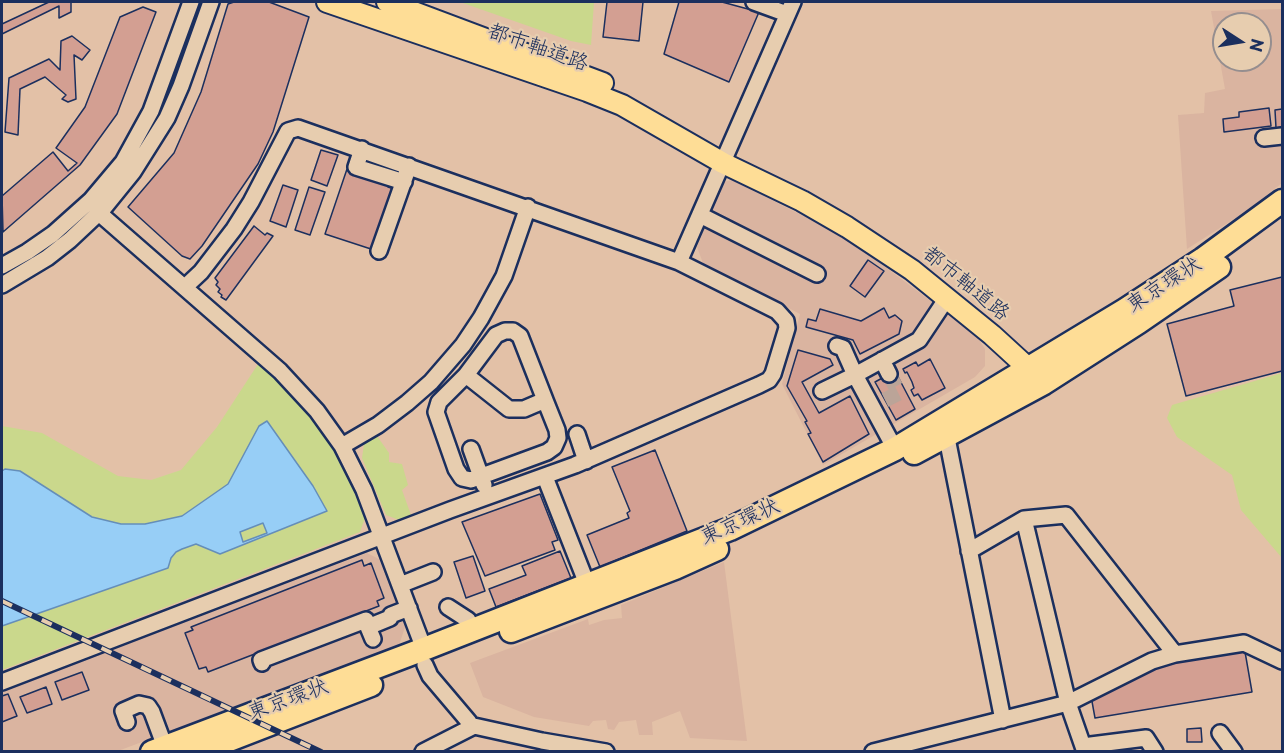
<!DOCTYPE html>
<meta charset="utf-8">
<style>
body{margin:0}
#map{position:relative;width:1284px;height:753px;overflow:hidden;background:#e3c1a7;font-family:"Playpen Sans",sans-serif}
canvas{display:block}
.frame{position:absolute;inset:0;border:3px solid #1b2f5e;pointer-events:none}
.north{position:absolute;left:1212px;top:12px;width:60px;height:60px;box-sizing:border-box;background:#e7cdaf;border:2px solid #958e8f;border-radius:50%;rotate:102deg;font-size:16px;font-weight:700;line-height:24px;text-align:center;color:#1b2f5e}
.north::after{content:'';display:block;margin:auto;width:21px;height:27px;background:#1b2f5e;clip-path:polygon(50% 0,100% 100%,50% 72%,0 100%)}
</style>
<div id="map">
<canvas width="1284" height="753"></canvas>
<div class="frame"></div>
<div class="north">N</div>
</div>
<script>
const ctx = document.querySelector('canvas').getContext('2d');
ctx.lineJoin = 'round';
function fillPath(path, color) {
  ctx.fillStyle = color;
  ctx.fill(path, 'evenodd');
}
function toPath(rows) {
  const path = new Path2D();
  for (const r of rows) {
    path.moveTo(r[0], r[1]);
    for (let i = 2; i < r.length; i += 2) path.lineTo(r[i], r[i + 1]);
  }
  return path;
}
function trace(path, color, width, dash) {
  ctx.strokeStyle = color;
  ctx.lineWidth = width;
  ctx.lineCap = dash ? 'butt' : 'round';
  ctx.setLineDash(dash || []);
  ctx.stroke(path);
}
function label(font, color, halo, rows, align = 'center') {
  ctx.font = font + ' "Playpen Sans","Klee One",sans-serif';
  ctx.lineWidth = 4.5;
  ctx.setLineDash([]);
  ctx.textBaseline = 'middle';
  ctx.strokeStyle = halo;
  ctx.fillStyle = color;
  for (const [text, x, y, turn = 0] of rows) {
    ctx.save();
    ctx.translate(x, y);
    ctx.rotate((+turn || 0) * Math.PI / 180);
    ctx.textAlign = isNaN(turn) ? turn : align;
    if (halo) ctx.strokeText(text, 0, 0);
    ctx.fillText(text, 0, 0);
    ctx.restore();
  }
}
fillPath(toPath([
 [1282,9,1282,183,1248,210,1187,249,1178,115,1204,113,1205,93,1225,89,1211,11],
 [1224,24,1260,24,1260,60,1224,60],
 [732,180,829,229,868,254,976,335,985,349,985,366,975,377,823,465,782,384,800,314,703,263,697,247,723,182],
 [367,553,379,559,405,627,399,645,118,751,2,752,2,691],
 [724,562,747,741,690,738,680,711,652,722,653,735,639,735,636,720,619,722,614,730,608,729,606,720,593,721,589,726,534,717,483,697,470,663,588,619,589,625,604,620,622,618,621,605]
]), '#dab4a0');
fillPath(toPath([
 [460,2,594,2,591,45,571,41],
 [260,361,303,404,330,441,350,482,365,518,360,532,2,670,2,426,42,433,118,476,151,480,181,470,217,427],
 [1282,373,1282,558,1241,510,1232,475,1177,437,1167,418,1172,405],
 [377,436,389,453,389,462,402,464,408,485,402,490,411,515,399,520,386,515,362,458,364,444]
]), '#cad88c');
const water = toPath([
 [267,421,313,486,327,511,220,554,196,544,182,549,176,552,171,558,168,568,2,626,2,471,5,469,20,471,92,517,121,524,145,524,182,516,228,484,259,426,267,421],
 [263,523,267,533,243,542,240,532,263,523]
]);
fillPath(water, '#97cef6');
trace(water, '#658eb9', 1.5);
const building = toPath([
 [49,2,71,2,71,12,59,18,59,6,2,34,2,24,49,2],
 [234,2,269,2,309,17,273,132,258,164,202,246,190,259,182,256,128,207,174,153,201,92,228,4,234,2],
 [607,2,643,2,639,41,603,37,607,2],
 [679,2,722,2,759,12,729,82,664,54,679,2],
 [143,7,156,12,117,114,80,165,3,232,2,196,53,152,68,171,77,163,56,148,85,107,120,17,143,7],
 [72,36,90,50,82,60,74,55,76,99,68,102,62,99,66,95,45,77,20,89,18,135,5,132,9,78,49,59,60,70,61,41,72,36],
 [1269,108,1271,126,1224,132,1223,119,1239,117,1239,112,1269,108],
 [1282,109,1282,127,1276,128,1275,110,1282,109],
 [321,150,338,155,327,186,311,180,321,150],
 [347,169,389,183,388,187,394,189,374,250,325,234,347,169],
 [283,185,298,190,286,227,270,221,283,185],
 [309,187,325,192,310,235,295,230,309,187],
 [254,226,265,235,267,233,273,236,226,300,221,297,222,295,218,292,220,289,216,285,218,282,215,278,254,226],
 [868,260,884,271,865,297,850,286,868,260],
 [1282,277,1282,371,1186,396,1167,324,1234,306,1230,290,1282,277],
 [884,308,889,318,895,315,902,321,899,334,860,354,853,340,806,327,808,319,816,321,820,309,861,321,884,308],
 [798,350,830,359,833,365,802,382,819,413,850,396,869,434,823,462,808,434,811,433,805,422,807,421,787,386,798,350],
 [930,359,945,388,922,400,918,394,914,396,911,390,914,388,912,382,907,372,905,373,903,369,916,362,918,366,930,359],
 [895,371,915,409,896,420,875,382,895,371],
 [655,450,687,531,600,567,587,535,629,518,627,513,630,511,612,467,655,450],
 [540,494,558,540,552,542,555,550,485,576,462,522,540,494],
 [560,551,571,578,496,607,489,589,526,575,522,566,560,551],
 [473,556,485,591,466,598,454,562,473,556],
 [362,560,364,566,371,563,384,598,377,601,379,606,208,672,206,667,199,669,185,633,193,630,191,627,362,560],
 [1244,646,1252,692,1095,718,1091,696,1176,658,1244,646],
 [82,672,89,690,62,700,55,682,82,672],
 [46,687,52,704,27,713,20,697,46,687],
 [8,694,17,716,2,722,2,696,8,694],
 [1201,728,1202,742,1187,742,1187,729,1201,728]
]);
fillPath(building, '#d39f92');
trace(building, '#1b2f5e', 1.5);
trace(toPath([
 [885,400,899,393,889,374]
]), '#bba498', 15, [15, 8]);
const minor = toPath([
 [754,2,787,14],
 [1264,138,1282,136],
 [362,149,356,167,404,182],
 [99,213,280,371,317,411,342,446,364,490,424,649],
 [700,215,817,274],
 [379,251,409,166],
 [679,262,793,2],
 [2,266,27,252,53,234,91,200,123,162,151,111,191,2],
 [2,285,47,258,70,240,103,209,133,172,167,118,181,86,211,2],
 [837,346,843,348,855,375,919,340,947,298],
 [882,360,889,374],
 [466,375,509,409,524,409,545,400,557,430,558,438,554,447,547,452,471,480,462,478,456,469,436,412,439,402,466,375],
 [466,375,496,335,505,331,513,331,520,336,545,400],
 [822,391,855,375,895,449],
 [945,428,1003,720],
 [577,434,586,461],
 [342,446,378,425,407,403,431,382,463,345,481,318,504,276,528,207],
 [471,449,484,485],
 [545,477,587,584],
 [1024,519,1068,703,1085,752],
 [969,551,1024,519,1066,515,1175,654],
 [400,585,433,572],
 [448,607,468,620,472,630],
 [373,639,368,627,390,618,391,615,409,608],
 [262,663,261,660,366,620,368,627],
 [425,665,430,676,469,722,470,726],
 [2,682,450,510,575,465,759,385,769,380,773,374,787,328,786,321,777,311,679,262,298,128,288,131,251,202,234,229,201,272,185,287],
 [127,722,123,711,139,704,148,706,152,712,165,747],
 [1220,733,1234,752],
 [1083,746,1146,738,1155,752],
 [423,752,474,726,542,741,606,752],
 [873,752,1068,703,1152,661,1175,654,1244,643,1282,661]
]);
const major = toPath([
 [327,2,587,91,622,105,723,163,802,201,847,227,912,270,992,335,1039,378],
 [387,2,603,83]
]);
const highway = toPath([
 [914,453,1044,383,1139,322,1219,267],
 [511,631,675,568,717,549],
 [152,752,424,649,730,529,895,449,1125,310,1203,259,1282,201],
 [198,752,371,685]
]);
trace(minor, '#1b2f5e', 20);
trace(major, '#1b2f5e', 24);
trace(highway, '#1b2f5e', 27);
trace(minor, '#e7cdaf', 15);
trace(major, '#fedd96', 20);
trace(highway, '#fedd96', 22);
const rail = toPath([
 [2,601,321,752]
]);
trace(rail, '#1b2f5e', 6);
trace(rail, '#e7cdaf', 4, [11]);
label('21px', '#1b2f5e', '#e7cdaf', [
 ["都市軸道路",538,48,19],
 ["都市軸道路",966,284,39],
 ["東京環状",1164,285,-33],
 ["東京環状",740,522,-24],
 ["東京環状",288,700,-20]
]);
</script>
